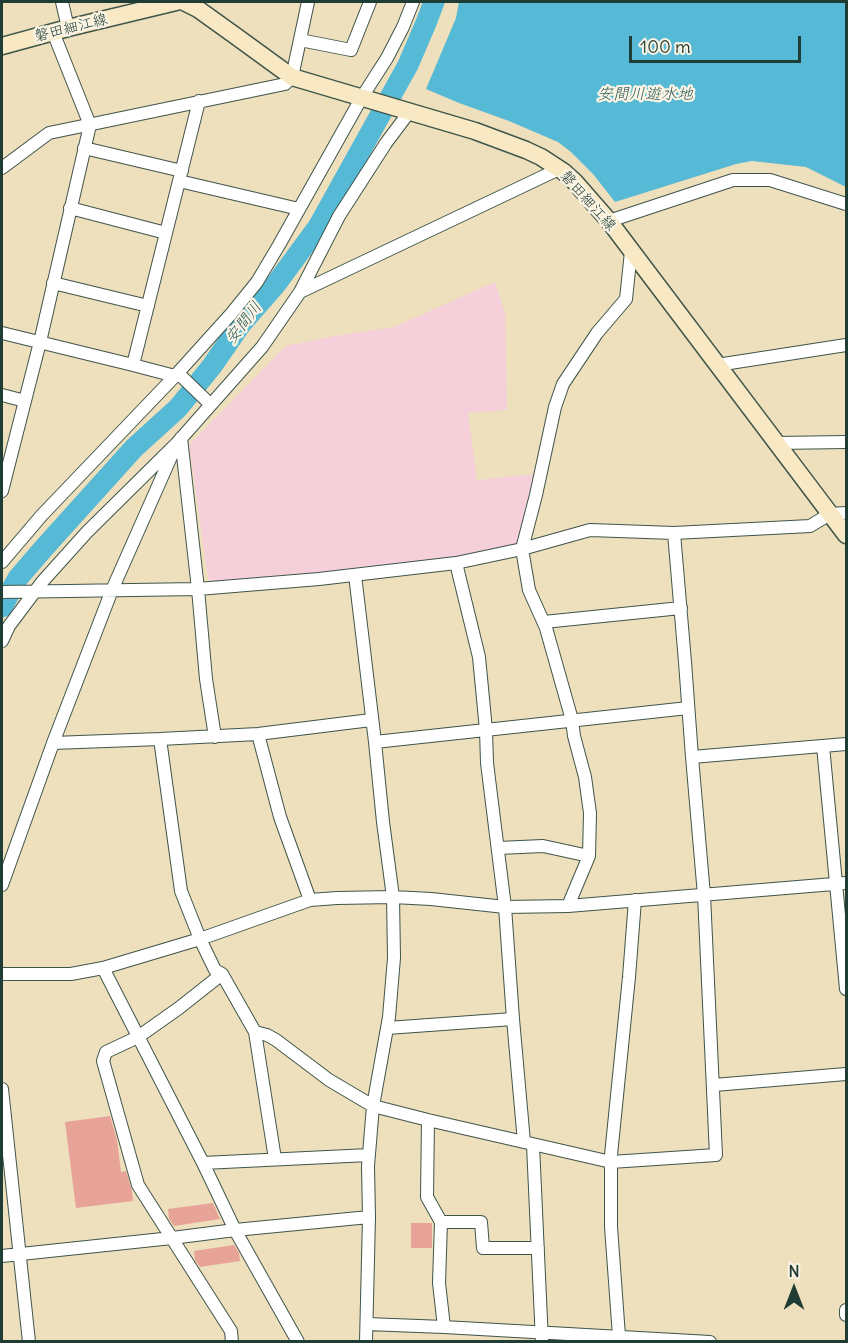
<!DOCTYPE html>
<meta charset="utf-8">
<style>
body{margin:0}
#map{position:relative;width:848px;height:1343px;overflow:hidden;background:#eedfbd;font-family:Delius,sans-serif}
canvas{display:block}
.frame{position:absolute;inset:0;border:3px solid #1f3d34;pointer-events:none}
.north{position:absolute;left:764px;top:1259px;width:60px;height:60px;-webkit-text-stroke:4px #fcf5e5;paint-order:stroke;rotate:0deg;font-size:16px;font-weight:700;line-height:24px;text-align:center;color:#1f3d34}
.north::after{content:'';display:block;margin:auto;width:21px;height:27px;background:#1f3d34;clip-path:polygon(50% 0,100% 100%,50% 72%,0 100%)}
.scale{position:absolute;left:629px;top:36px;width:172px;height:27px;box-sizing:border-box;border:3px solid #1f3d34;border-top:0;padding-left:8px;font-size:18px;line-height:21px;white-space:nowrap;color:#1f3d34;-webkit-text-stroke:4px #fcf5e5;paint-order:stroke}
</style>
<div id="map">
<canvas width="848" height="1343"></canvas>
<div class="frame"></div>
<div class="north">N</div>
<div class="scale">100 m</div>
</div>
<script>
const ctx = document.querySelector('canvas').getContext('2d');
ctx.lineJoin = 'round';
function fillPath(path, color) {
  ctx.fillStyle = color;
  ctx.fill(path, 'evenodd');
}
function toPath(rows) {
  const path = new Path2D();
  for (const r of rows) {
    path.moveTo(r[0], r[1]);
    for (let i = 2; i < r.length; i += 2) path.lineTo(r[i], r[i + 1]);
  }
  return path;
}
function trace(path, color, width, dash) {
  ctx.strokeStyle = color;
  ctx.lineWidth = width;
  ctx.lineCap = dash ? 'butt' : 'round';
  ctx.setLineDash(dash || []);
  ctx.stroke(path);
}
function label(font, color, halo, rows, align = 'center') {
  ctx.font = font + ' Delius,"Klee One",sans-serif';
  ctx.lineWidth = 4.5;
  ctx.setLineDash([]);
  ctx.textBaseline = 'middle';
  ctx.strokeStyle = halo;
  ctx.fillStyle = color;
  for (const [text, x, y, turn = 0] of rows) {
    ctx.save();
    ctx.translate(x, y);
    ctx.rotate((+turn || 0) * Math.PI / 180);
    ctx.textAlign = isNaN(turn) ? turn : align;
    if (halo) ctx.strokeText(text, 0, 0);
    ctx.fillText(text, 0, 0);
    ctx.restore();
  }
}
fillPath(toPath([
 [495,282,505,314,507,410,468,413,477,480,537,474,518,551,209,584,189,445,286,346,335,336,394,327]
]), '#f5cfda');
fillPath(toPath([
 [459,2,846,2,846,187,806,167,752,161,736,164,615,202,593,174,571,152,558,142,509,121,459,103,426,89,456,18]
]), '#56b9d5');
trace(toPath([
 [2,607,18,578,43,549,134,448,178,408,212,366,241,324,276,284,318,227,408,65,426,23,434,2]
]), '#56b9d5', 21);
fillPath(toPath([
 [110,1116,117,1140,121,1172,126,1171,132,1191,133,1201,76,1208,65,1122],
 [213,1203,220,1219,174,1226,169,1219,168,1209],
 [411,1223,432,1223,432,1248,411,1248],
 [234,1245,239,1253,240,1261,200,1267,195,1260,194,1251]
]), '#e7a398');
const street = toPath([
 [62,2,68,28],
 [300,40,351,50,370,2],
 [84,148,182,171],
 [2,168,49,133,285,84,292,77,308,2],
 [179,181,299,209],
 [70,208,166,233],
 [609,221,733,180,770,180,846,204],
 [53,283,148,306],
 [300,292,559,169],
 [2,333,133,365,199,101],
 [133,365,175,376,181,376,210,404],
 [717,365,846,345],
 [2,395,25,401],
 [181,438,198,589,206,679,215,737],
 [777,443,846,442],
 [2,491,40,342,90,125,53,32],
 [674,533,685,662,692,757],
 [2,562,42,515,175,376,231,314,257,282,279,245,362,97,387,58,403,27,413,2],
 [456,563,479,657,486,730,487,763,505,907,513,1019,524,1142],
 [355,575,375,742,383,822,393,897,394,958,389,1017,373,1106,368,1166,369,1217,366,1342],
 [2,592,198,589,319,579,456,563,522,549,590,530,674,533,810,526,830,514,846,513],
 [544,622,681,608],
 [2,641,9,626,42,582,87,532,177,443,262,347,300,292,339,216,386,143,410,111],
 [258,734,280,817,310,900],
 [160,739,181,891,200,939,215,970,222,974,255,1032,267,1035,276,1040,329,1080,373,1106,428,1120,611,1162,716,1155,704,895,692,757,846,744],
 [375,742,688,708],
 [53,743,160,739,258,734,371,720],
 [823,746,846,989],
 [498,848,543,846,589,856],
 [2,885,53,743,112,590,174,450],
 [568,906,589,856,590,813,585,777,574,736,572,720,546,628,529,590,522,549,536,495,555,407,563,384,597,333,626,299,631,252],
 [103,968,203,1163,235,1230,298,1342],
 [2,974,71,974,103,968,200,939,310,900,337,898,393,897,431,899,505,907,568,906,846,883],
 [222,974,179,1008,138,1037,106,1052,103,1061,138,1185,231,1331,232,1342],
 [387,1028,513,1019],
 [255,1032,275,1159],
 [714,1085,846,1074],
 [2,1089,29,1342],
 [428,1120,427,1197,441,1222,439,1283,444,1327],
 [533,1145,542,1342],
 [203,1163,369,1155],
 [441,1222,481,1222,483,1248,538,1248],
 [2,1256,172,1238,235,1230,369,1217],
 [846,1310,846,1315],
 [367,1324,444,1327,710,1342],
 [619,1336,611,1227,611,1155,629,977,635,900]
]);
const secondary = toPath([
 [184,2,198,9,237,37,292,77,475,131,526,150,541,157,564,172,575,182,609,221,846,535],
 [2,46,68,28,176,2]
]);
trace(street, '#3e5549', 14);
trace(secondary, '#3e5549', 19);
trace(street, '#fff', 12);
trace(secondary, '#f8e8c3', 16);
label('15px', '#1f3d34', '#fcf5e5', [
 ["磐田細江線",71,28,-14],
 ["磐田細江線",588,201,48]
]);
label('italic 16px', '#2d5c5c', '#fcf5e5', [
 ["安間川遊水地",645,94],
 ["安間川",244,323,-52]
]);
</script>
